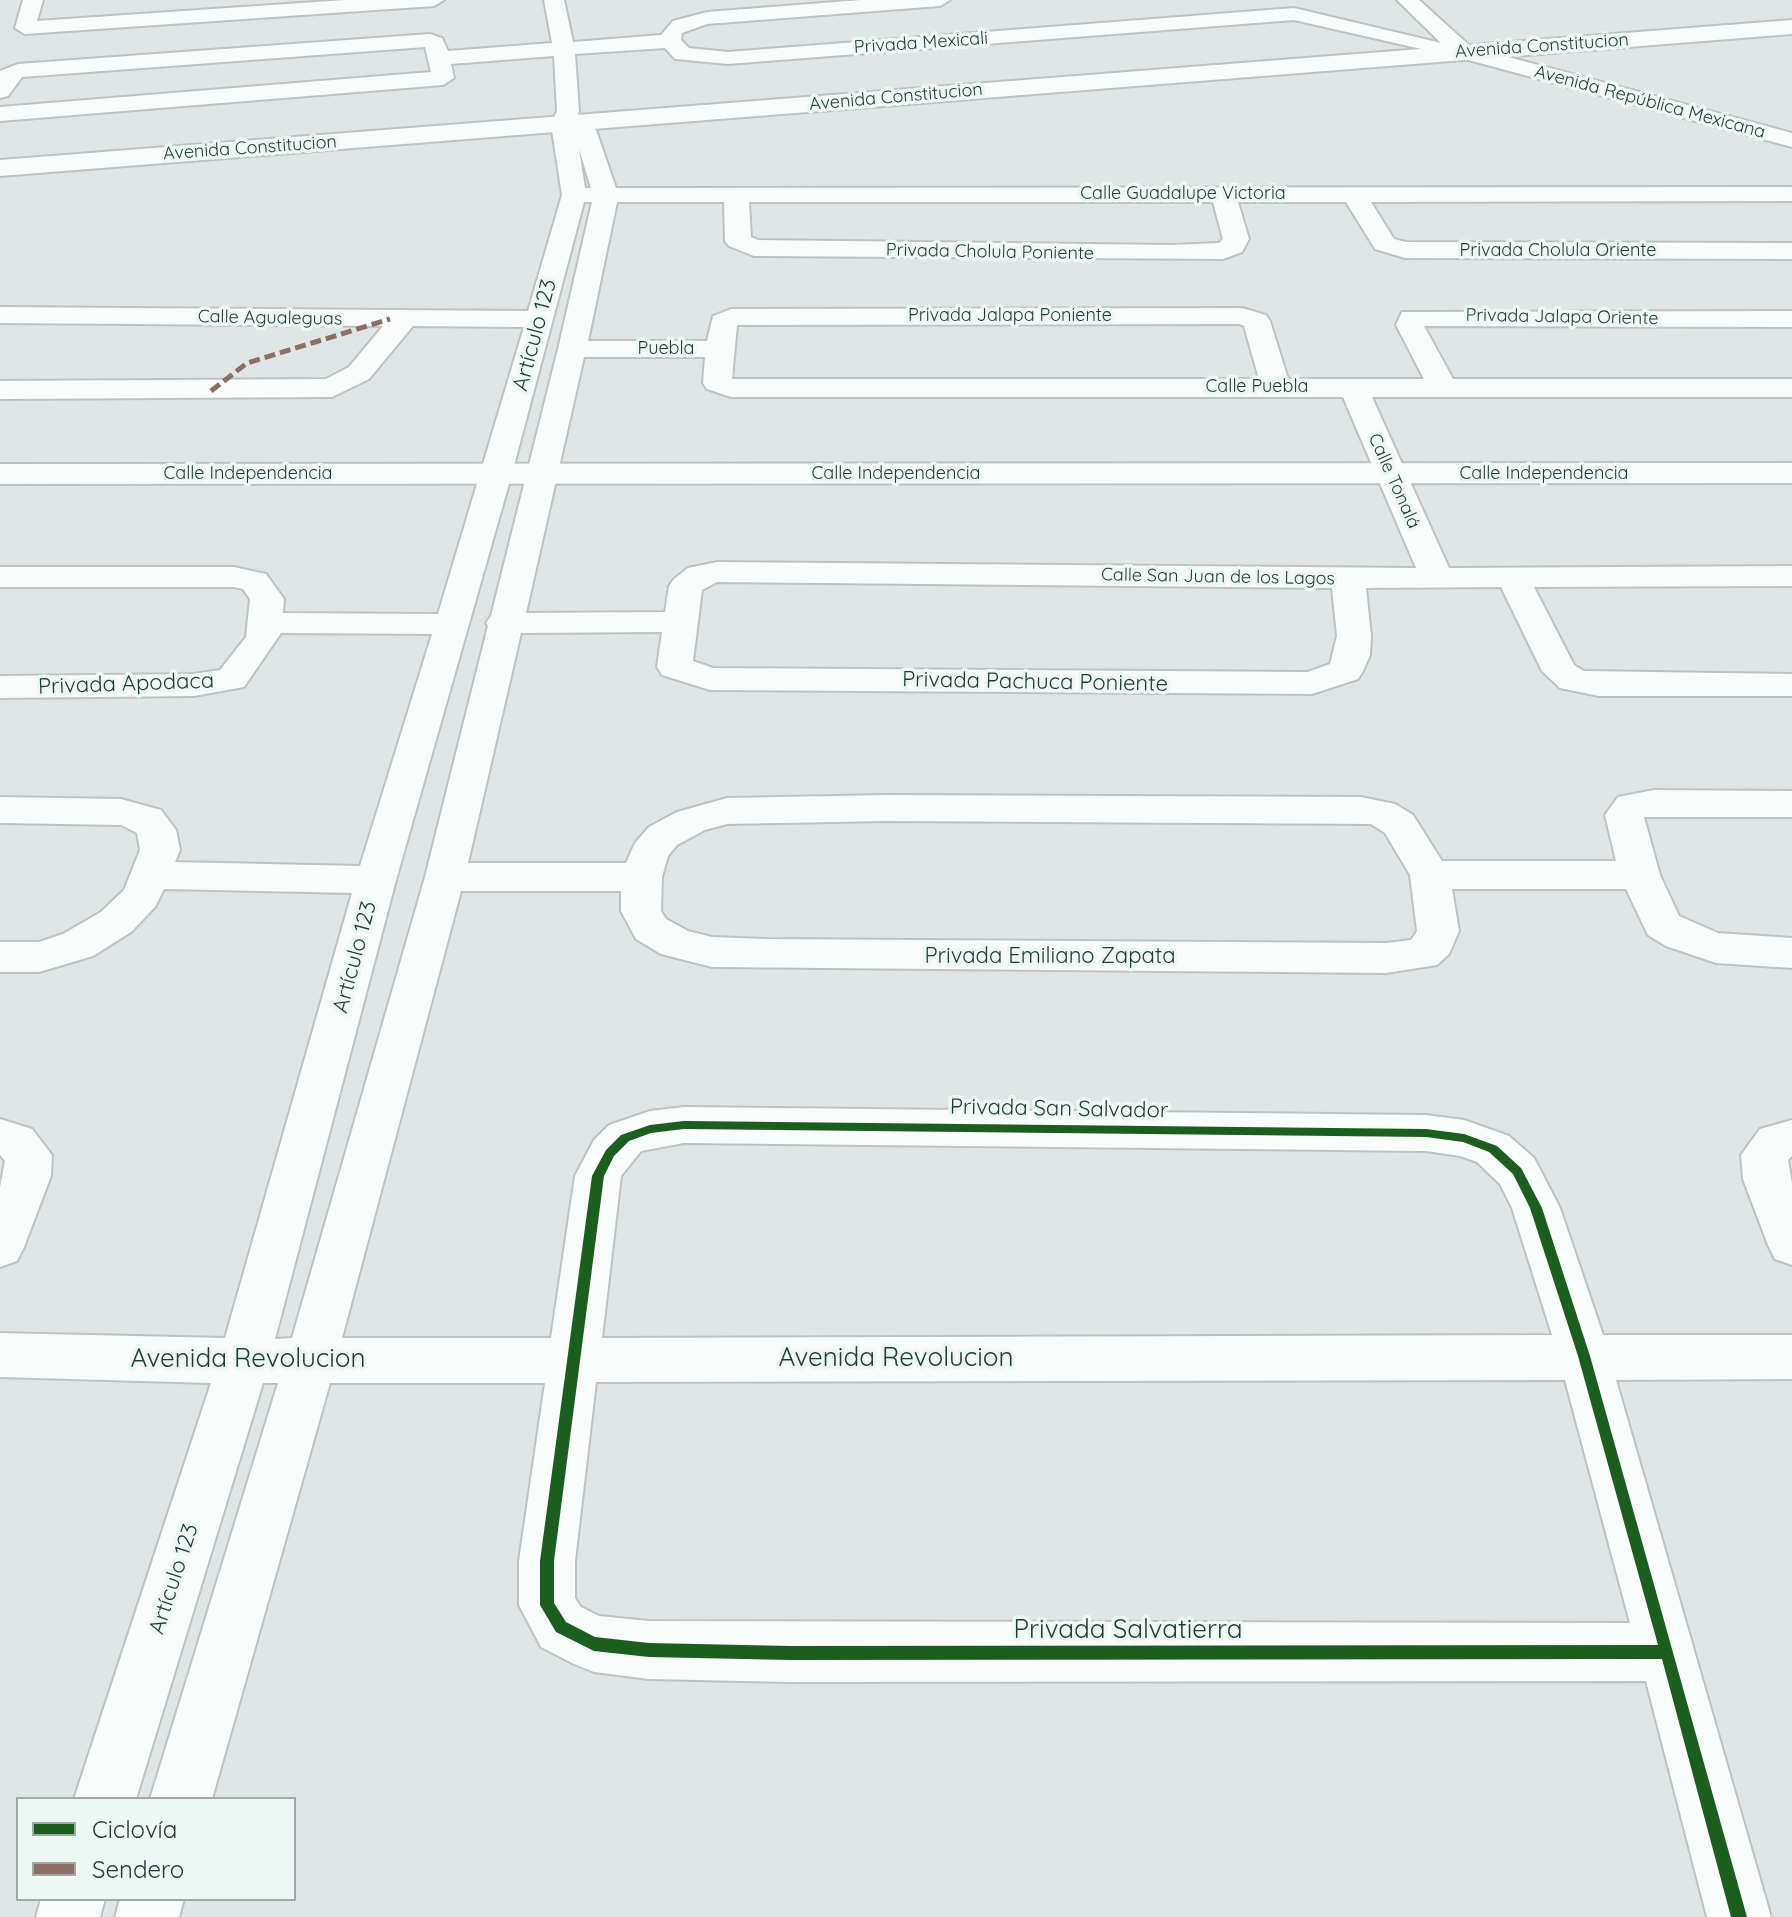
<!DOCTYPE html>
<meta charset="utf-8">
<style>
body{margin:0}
#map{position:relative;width:1792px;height:1917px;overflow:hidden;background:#e0e6e5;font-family:Quicksand,sans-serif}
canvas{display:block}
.legend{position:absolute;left:16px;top:1797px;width:280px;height:104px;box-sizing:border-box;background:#edf7f3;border:2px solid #9aaca8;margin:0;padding:10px 14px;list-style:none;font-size:24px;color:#1d3b37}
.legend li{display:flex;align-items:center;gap:16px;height:40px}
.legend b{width:40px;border:2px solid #9aaca8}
</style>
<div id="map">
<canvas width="1792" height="1917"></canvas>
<ul class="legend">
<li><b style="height:10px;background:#1b5e20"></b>Ciclovía</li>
<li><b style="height:10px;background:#8d6e63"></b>Sendero</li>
</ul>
</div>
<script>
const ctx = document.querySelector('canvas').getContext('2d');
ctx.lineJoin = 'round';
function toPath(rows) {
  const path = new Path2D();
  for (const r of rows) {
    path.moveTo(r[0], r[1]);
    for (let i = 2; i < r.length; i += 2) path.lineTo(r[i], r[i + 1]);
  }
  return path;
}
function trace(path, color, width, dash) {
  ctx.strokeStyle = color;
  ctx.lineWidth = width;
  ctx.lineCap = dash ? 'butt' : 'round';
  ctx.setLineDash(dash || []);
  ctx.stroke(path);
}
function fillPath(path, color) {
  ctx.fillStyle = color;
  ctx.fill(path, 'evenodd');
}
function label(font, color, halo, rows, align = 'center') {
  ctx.font = font + ' Quicksand,sans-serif';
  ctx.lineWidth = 7;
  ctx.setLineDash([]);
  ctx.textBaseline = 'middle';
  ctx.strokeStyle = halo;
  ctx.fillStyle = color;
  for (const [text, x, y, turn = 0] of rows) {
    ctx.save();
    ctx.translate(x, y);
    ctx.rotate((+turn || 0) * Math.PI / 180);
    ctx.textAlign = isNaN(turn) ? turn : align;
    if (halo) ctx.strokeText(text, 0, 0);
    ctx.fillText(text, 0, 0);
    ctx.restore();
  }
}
const minor = toPath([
 [23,0,43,0,37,21,345,0,444,0,434,6,25,34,15,28,23,0],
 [544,0,564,0,573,42,661,35,673,21,707,12,861,0,950,0,940,6,707,24,682,33,681,40,689,48,728,52,1294,8,1441,43,1397,0,1419,0,1471,47,1792,133,1792,147,1461,58,1294,20,728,64,675,59,665,48,575,54,579,111,575,126,584,123,596,130,616,188,1792,187,1792,201,1371,202,1394,239,1406,242,1792,243,1792,259,1405,258,1375,249,1346,202,1238,202,1249,239,1242,252,1223,259,754,256,729,246,725,241,724,202,617,202,588,341,707,341,713,316,731,309,1242,308,1266,315,1270,321,1288,379,1424,379,1396,325,1402,312,1792,311,1792,327,1424,326,1453,379,1792,379,1792,397,1372,397,1449,568,1792,566,1792,586,1534,587,1574,665,1584,671,1792,674,1792,696,1599,696,1560,688,1542,671,1501,587,1366,588,1371,636,1370,655,1363,671,1358,679,1312,694,710,690,662,675,657,667,662,632,521,633,468,863,626,863,635,843,649,827,677,812,727,798,886,795,1361,797,1395,804,1413,815,1442,861,1616,861,1605,815,1618,797,1654,790,1792,791,1792,817,1644,817,1660,875,1679,916,1718,933,1792,938,1792,968,1716,963,1666,946,1648,935,1626,889,1452,889,1459,931,1449,954,1437,965,1386,973,712,967,661,954,636,939,621,911,621,891,461,891,342,1338,551,1338,575,1176,594,1140,609,1125,650,1111,684,1107,1426,1115,1464,1120,1509,1136,1534,1158,1560,1208,1603,1335,1792,1335,1792,1379,1616,1380,1771,1917,1707,1917,1646,1681,790,1682,649,1679,594,1672,574,1664,541,1647,519,1605,519,1561,545,1383,330,1383,212,1799,150,1799,278,1383,263,1383,136,1799,74,1799,211,1383,0,1377,0,1333,225,1338,352,893,164,889,155,907,131,932,93,956,39,972,0,972,0,942,39,942,63,934,101,912,124,890,140,850,137,833,121,825,0,823,0,797,121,799,161,810,176,830,180,850,175,862,360,866,432,634,281,633,244,687,194,696,0,698,0,676,194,674,220,670,246,637,250,599,243,589,234,587,0,587,0,567,234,567,266,574,284,599,283,613,438,614,524,327,413,326,369,379,332,397,0,399,0,381,326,379,349,367,383,326,0,323,0,307,528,311,562,195,551,124,557,111,554,56,451,64,454,78,443,85,0,121,0,107,431,72,425,47,22,77,8,96,0,98,0,71,18,64,430,34,442,38,448,51,552,43,544,0],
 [579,149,591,188,585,188,579,149],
 [584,202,592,202,558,349,491,616,486,623,488,626,425,877,292,1338,275,1339,396,880,512,473,584,202],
 [749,202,1213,202,1223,239,1219,243,1171,245,758,240,751,237,749,202],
 [1239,324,1244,326,1259,379,732,379,737,325,1239,324],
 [584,357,705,357,703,383,707,389,731,397,1343,397,1416,568,717,562,688,568,674,579,669,586,665,612,526,613,584,357],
 [717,582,1332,588,1337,636,1330,664,1308,672,713,668,693,661,702,590,717,582],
 [886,821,1371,824,1385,833,1410,875,1417,931,1411,940,1386,943,765,939,712,937,688,931,666,919,661,911,662,877,668,856,677,845,705,830,727,824,886,821],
 [684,1143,1426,1151,1460,1156,1477,1162,1500,1184,1512,1208,1552,1335,602,1338,621,1176,641,1151,684,1143],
 [1565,1380,1630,1623,649,1621,599,1616,581,1607,575,1598,575,1561,596,1382,1565,1380],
 [0,1119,32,1129,52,1155,51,1176,24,1247,17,1261,0,1267,0,1187,5,1161,0,1155,0,1119],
 [1792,1120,1792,1156,1788,1160,1792,1183,1792,1265,1775,1259,1768,1245,1743,1179,1741,1155,1760,1129,1792,1120],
 [41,1899,105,1899,100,1917,36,1917,41,1899],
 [120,1899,184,1899,179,1917,115,1917,120,1899]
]);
const tertiary = toPath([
 [1792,20,1792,34,0,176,0,160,1792,20],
 [1792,463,1792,483,0,484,0,464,1792,463]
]);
trace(minor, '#bdc3c2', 4);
trace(tertiary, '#bdc3c2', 4);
fillPath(minor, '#fafbfb');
fillPath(tertiary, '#fafbfb');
trace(toPath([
 [211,391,247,363,390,319]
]), '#8d6e63', 5, [11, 5]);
fillPath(toPath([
 [684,1121,1426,1129,1464,1134,1497,1146,1521,1168,1542,1208,1590,1356,1747,1917,1731,1917,1662,1659,790,1660,649,1657,594,1651,556,1632,540,1605,540,1561,592,1176,606,1150,621,1135,650,1125,684,1121],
 [684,1129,1426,1137,1463,1142,1489,1152,1513,1174,1530,1208,1578,1356,1658,1645,790,1646,649,1643,595,1637,566,1622,554,1603,554,1561,604,1176,614,1156,629,1141,651,1133,684,1129]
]), '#1b5e20');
label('18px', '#1d3b37', '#edf7f3', [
 ["Privada Mexicali",921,43,-4],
 ["Avenida Constitucion",1542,46,-4],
 ["Avenida Constitucion",896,97,-5],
 ["Avenida República Mexicana",1650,102,15],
 ["Avenida Constitucion",250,148,-4],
 ["Calle Guadalupe Victoria",1183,194],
 ["Privada Cholula Oriente",1558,251],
 ["Privada Cholula Poniente",990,252,1],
 ["Privada Jalapa Poniente",1010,316],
 ["Privada Jalapa Oriente",1562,317,1],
 ["Calle Agualeguas",270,318,1],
 ["Puebla",666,349],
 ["Calle Puebla",1257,387],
 ["Calle Independencia",248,474],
 ["Calle Independencia",896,474],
 ["Calle Independencia",1544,474],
 ["Calle Tonalá",1394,481,66],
 ["Calle San Juan de los Lagos",1218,577,1]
]);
label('22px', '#1d3b37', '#edf7f3', [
 ["Artículo 123",535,335,-75],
 ["Privada Pachuca Poniente",1035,682,1],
 ["Privada Apodaca",126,684,-2],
 ["Privada Emiliano Zapata",1050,956],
 ["Artículo 123",355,957,-75],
 ["Privada San Salvador",1059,1109,1],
 ["Artículo 123",174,1579,-72]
]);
label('26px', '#1d3b37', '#edf7f3', [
 ["Avenida Revolucion",896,1358],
 ["Avenida Revolucion",248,1359],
 ["Privada Salvatierra",1128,1630]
]);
</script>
